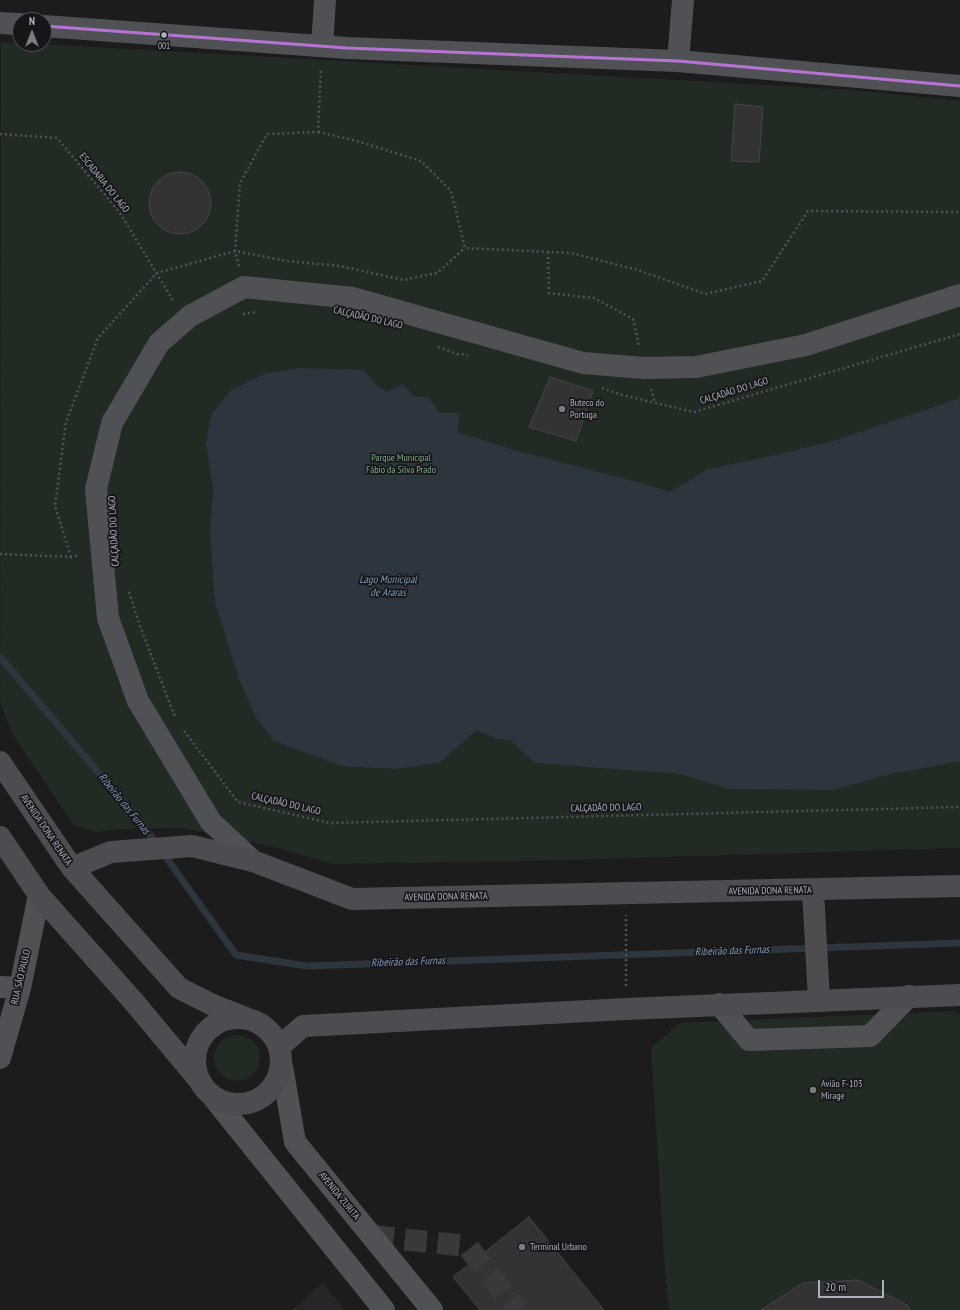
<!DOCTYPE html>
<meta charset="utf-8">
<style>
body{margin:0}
#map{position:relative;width:960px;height:1310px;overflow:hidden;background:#1c1c1c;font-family:"PT Sans Narrow",sans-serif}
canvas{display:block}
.north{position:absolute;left:12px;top:12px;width:40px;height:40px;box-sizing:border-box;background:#161518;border:1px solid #52535a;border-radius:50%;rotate:0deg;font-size:11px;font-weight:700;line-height:16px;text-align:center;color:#acafbe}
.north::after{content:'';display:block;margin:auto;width:14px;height:18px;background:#7a7c85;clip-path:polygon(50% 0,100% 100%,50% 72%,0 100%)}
.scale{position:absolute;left:818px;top:1280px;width:66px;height:18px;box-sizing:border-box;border:2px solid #acafbe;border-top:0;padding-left:5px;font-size:12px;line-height:14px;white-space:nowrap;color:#acafbe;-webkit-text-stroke:3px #161518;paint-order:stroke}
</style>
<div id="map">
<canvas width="960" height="1310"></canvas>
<div class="north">N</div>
<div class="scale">20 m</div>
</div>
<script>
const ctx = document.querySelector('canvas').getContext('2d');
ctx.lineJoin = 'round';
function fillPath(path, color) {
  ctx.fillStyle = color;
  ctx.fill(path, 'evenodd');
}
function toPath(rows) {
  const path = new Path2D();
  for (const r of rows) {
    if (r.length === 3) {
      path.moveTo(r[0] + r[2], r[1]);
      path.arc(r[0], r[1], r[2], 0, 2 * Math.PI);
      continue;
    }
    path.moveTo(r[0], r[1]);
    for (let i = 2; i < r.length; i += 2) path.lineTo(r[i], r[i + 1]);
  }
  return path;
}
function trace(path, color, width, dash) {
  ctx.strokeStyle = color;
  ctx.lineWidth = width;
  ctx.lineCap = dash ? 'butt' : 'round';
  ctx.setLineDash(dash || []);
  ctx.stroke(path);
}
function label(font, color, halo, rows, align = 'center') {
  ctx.font = font + ' "PT Sans Narrow",sans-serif';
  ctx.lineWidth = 3.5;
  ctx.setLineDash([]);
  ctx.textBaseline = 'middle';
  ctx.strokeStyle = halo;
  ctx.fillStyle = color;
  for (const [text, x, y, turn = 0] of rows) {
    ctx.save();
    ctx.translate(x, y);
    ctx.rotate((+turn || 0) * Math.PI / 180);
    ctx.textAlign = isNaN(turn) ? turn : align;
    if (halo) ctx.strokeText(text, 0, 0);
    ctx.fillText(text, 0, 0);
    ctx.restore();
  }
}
fillPath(toPath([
 [323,1282,344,1310,292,1310]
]), '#262528');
fillPath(toPath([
 [1,42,20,43,20,44,41,44,853,90,960,101,960,848,570,860,332,864,282,849,184,828,123,829,95,832,73,824,12,734,0,702],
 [955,1011,960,1016,960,1310,669,1310,665,1272,651,1048,680,1023],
 [237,1058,23]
]), '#212a23');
fillPath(toPath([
 [299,368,364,370,376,385,387,392,403,384,414,397,429,397,439,413,459,413,458,432,510,449,641,483,670,492,708,469,767,457,833,441,960,398,960,761,892,774,832,790,729,789,681,774,535,763,510,740,496,739,477,730,439,763,395,769,342,766,274,741,255,716,239,679,215,602,210,534,213,489,206,443,211,415,231,390,264,374]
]), '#2d353f');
trace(toPath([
 [0,657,140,821,236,955,307,966,960,943]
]), '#2d353f', 7);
const building = toPath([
 [735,104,763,107,759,162,731,161,735,104],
 [180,203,31],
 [550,377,593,391,576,441,529,427,550,377],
 [529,1217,604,1310,480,1310,453,1277,529,1217],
 [858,1280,907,1305,910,1310,761,1310,803,1283,858,1280]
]);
fillPath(building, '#333334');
trace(building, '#444548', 1);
trace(toPath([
 [372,1236,467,1246,518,1310]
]), '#39393c', 22, [22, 11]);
trace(toPath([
 [318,132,357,141,421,161,451,191,465,248,571,253,638,270,705,294,762,281,808,211,960,212],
 [0,134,57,138,120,213,174,302],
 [548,252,549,293,594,298,633,319,639,346],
 [239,266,235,251,240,183,267,134,318,132,321,68],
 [243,314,256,312],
 [438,347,457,354,468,355],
 [602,388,622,395,694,412,960,334],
 [651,389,655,403],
 [0,554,71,557,79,555],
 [71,557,55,506,66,422,98,338,157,273,235,251,286,261,340,266,403,280,437,273,465,248],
 [129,592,140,626,175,717],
 [184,731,238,802,330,823,960,807],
 [626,986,626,915]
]), '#525257', 2.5, [2, 3]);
trace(toPath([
 [0,23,20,24],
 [44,26,347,48,678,61,960,86],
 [322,46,325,0],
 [678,61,683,0],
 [253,861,211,822,138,701,108,618,96,489,112,423,159,343,190,316,244,287,353,298,583,363,644,368,696,367,806,345,960,295],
 [0,987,20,988],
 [719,1004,749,1040,870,1036,909,996],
 [0,1058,20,988,39,895],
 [282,1066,295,1142,432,1310],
 [213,1097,384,1310]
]), '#505155', 22);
trace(toPath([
 [0,762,72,868,179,988,215,1006,246,1018],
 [0,837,39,895,134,1002,199,1080],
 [72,868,111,852,192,846,253,861,352,899,960,886],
 [813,890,819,1000],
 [238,1061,43],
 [280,1046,303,1026,626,1009,960,995]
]), '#4d4d51', 22);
trace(toPath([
 [44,26,347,48,678,61,960,86]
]), '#b673d3', 3);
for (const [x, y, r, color] of [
 [164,35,3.5,"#acafbe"],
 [562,409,4,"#7a7c85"],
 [813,1090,4,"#7a7c85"],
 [522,1247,4,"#7a7c85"]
]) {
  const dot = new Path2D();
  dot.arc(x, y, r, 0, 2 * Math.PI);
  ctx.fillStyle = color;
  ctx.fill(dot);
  trace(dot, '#161518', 1.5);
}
label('9px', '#acafbe', '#161518', [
 ["001",164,46]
]);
label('10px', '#acafbe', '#161518', [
 ["ESCADARIA DO LAGO",104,183,51],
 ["CALÇADÃO DO LAGO",368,318,13],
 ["CALÇADÃO DO LAGO",734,391,-17],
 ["CALÇADÃO DO LAGO",114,531,-93],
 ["CALÇADÃO DO LAGO",286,804,13],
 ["CALÇADÃO DO LAGO",606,808,-1],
 ["AVENIDA DONA RENATA",46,830,56],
 ["AVENIDA DONA RENATA",770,891,-1],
 ["AVENIDA DONA RENATA",446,897,-1],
 ["RUA SÃO PAULO",21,977,-77],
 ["AVENIDA ZURITA",339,1196,51]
]);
label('10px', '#acafbe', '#161518', [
 ["Buteco do",570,403],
 ["Portuga",570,415],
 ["Avião F-103",821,1084],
 ["Mirage",821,1096],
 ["Terminal Urbano",530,1247]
], 'left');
label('10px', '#82aa89', '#161518', [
 ["Parque Municipal",401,458],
 ["Fábio da Silva Prado",401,470]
]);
label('italic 11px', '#8199bb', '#161518', [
 ["Lago Municipal",388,580],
 ["de Araras",388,593],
 ["Ribeirão das Furnas",124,804,51],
 ["Ribeirão das Furnas",732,951,-2],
 ["Ribeirão das Furnas",408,962,-2]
]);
</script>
